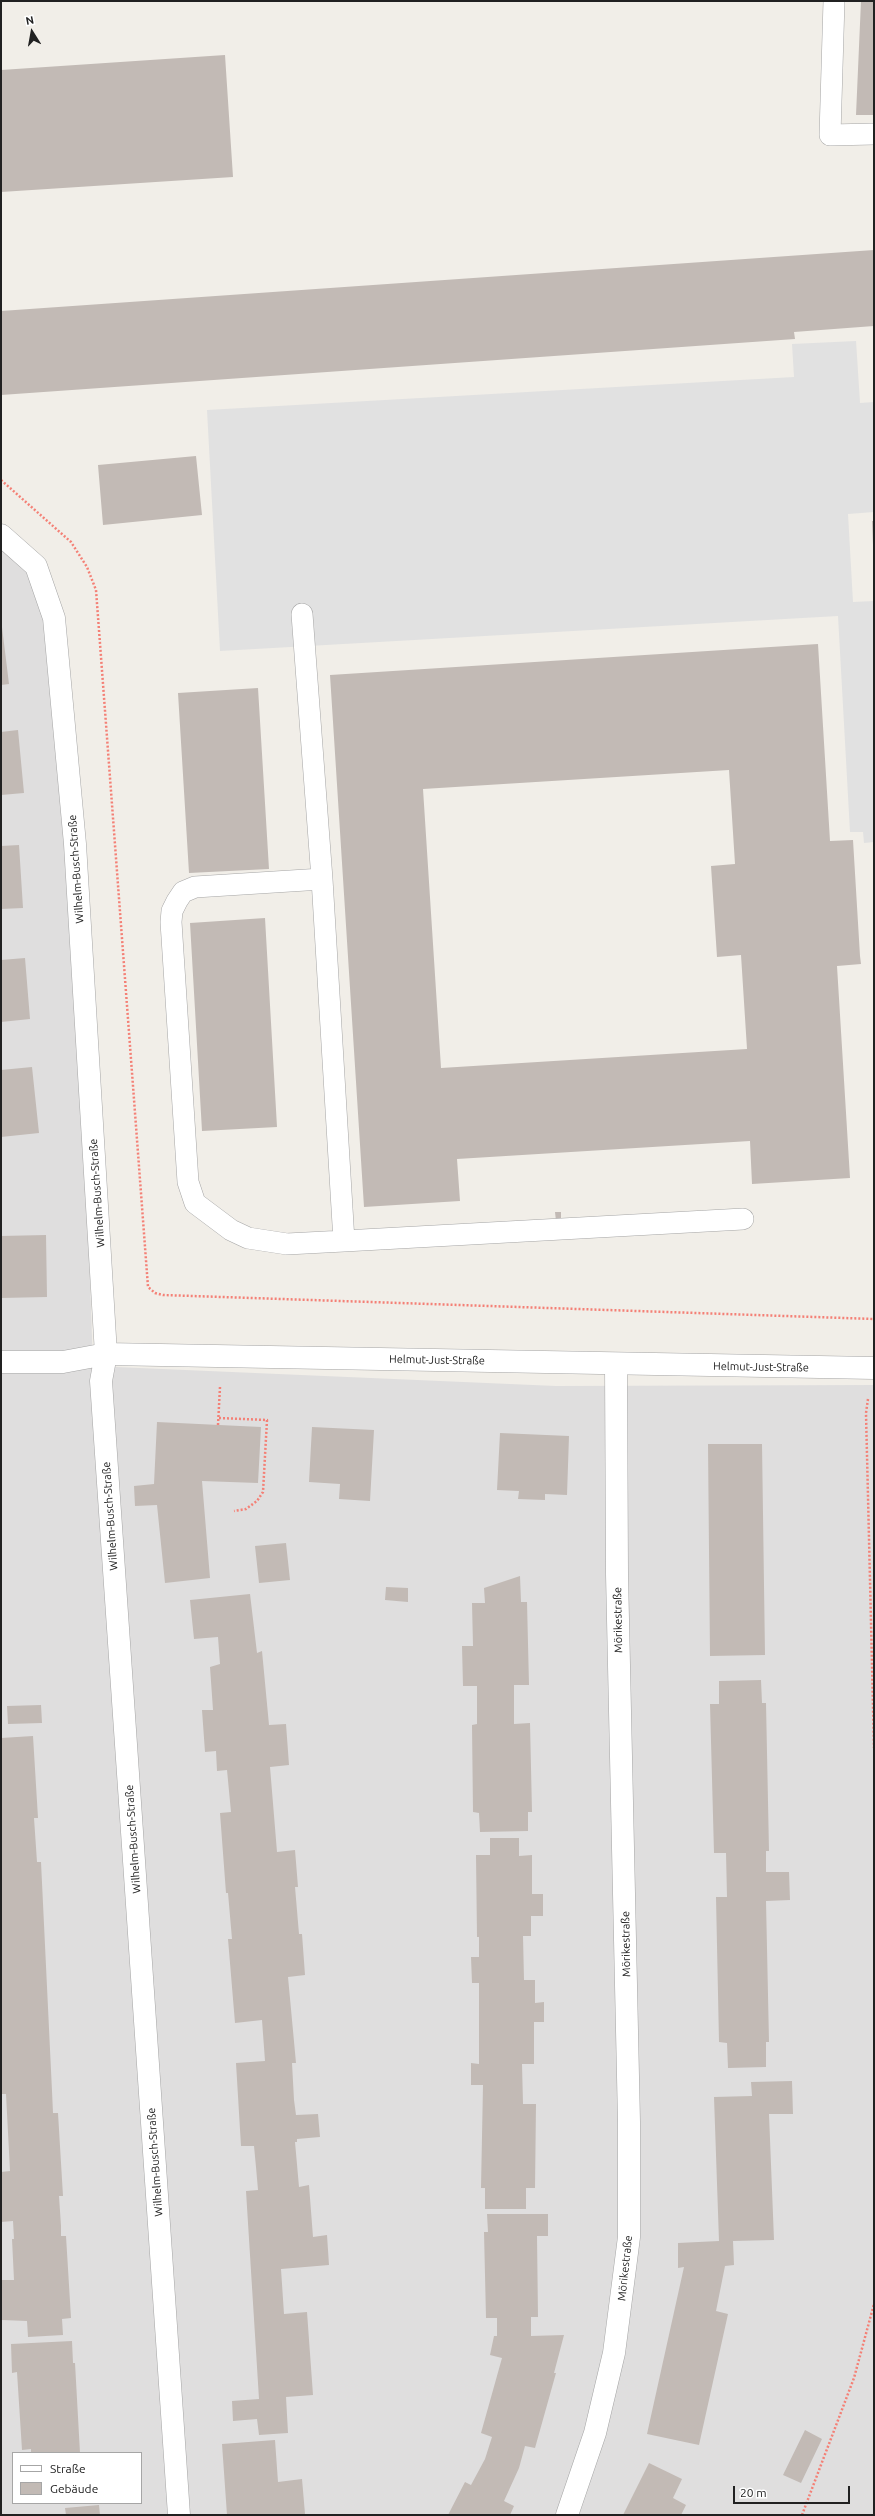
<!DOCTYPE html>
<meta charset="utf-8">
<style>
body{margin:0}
#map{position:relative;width:875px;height:2516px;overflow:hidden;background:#f1eee8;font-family:Ubuntu,sans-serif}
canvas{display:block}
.frame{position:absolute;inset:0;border:2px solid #212121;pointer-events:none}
.legend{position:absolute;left:12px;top:2452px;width:130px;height:52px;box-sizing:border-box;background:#fff;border:1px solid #a6a6a6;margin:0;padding:5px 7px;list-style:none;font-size:12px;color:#212121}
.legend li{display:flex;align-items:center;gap:8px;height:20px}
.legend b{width:20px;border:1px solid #a6a6a6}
.north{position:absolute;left:12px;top:12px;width:40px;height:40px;-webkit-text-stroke:3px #fff;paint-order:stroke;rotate:349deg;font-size:11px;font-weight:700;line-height:16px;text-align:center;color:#212121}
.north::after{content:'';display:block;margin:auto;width:14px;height:18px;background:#212121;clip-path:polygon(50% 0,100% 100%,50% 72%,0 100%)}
.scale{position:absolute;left:733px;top:2486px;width:117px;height:18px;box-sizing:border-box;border:2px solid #212121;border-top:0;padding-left:5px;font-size:12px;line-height:14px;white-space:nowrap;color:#212121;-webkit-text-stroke:3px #fff;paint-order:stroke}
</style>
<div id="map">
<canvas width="875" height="2516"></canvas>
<div class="frame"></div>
<ul class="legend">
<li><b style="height:5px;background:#fff"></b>Straße</li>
<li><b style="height:11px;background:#c2bab5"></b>Gebäude</li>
</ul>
<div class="north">N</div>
<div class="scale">20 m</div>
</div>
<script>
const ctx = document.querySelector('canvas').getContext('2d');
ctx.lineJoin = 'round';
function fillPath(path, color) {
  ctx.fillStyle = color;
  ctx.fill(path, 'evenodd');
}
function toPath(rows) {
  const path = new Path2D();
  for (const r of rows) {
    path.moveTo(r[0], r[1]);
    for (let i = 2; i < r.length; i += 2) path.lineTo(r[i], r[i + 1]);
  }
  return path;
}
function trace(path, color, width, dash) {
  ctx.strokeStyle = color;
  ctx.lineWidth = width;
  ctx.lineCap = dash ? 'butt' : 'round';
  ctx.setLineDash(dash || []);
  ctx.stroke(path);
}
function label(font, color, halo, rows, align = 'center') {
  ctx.font = font + ' Ubuntu,sans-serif';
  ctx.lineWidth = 3;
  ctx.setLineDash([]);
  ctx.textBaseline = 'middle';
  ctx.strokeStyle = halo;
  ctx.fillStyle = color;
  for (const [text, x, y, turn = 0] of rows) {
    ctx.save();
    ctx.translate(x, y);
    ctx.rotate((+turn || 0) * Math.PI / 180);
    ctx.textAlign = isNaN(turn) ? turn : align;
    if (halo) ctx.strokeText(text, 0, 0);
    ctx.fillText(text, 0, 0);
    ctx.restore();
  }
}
fillPath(toPath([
 [1,535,36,566,75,844,93,1366,556,1386,874,1385,874,2515,1,2515],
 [13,2453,141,2453,141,2503,13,2503]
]), '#dfdede');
fillPath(toPath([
 [856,341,860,403,874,402,874,512,848,514,853,602,874,601,874,842,864,843,863,832,850,832,838,616,220,651,207,410,794,377,792,344]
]), '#e1e1e1');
fillPath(toPath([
 [861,1,874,1,874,115,856,115],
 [225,55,233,177,1,192,1,70],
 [874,250,874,326,794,332,795,339,1,395,1,311],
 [196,456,202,515,103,525,98,465],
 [872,521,874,521,874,545,873,545],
 [1,619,9,684,1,685],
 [818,644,830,841,853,840,860,956,861,964,837,966,850,1178,752,1184,750,1141,457,1159,460,1201,364,1207,330,675],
 [729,770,735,864,711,866,717,957,741,955,747,1049,441,1068,423,789],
 [258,688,269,869,189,873,178,693],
 [18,730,24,793,1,795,1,732],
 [19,845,23,908,1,909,1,846],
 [265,918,277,1127,202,1131,190,923],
 [25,958,30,1019,1,1022,1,960],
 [32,1067,39,1133,1,1137,1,1070],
 [555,1212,561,1212,561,1221,556,1221],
 [46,1235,47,1297,1,1298,1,1236],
 [157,1422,261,1427,258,1483,202,1481,210,1578,165,1583,157,1505,135,1506,134,1486,154,1484],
 [312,1427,374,1430,370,1501,339,1499,340,1484,309,1482],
 [500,1433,569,1436,567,1495,545,1494,545,1500,518,1499,519,1491,497,1490],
 [708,1444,762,1444,765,1655,710,1656],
 [286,1543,290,1580,259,1583,255,1546],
 [520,1576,521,1602,527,1602,529,1685,514,1685,514,1724,530,1723,532,1812,528,1812,528,1831,480,1832,479,1813,473,1812,472,1725,477,1724,477,1686,463,1686,462,1646,473,1646,472,1603,485,1603,484,1588],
 [386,1587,408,1588,408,1602,385,1600],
 [250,1594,257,1653,262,1651,269,1725,286,1724,289,1765,270,1767,277,1852,295,1850,298,1887,295,1887,299,1934,302,1934,305,1975,288,1977,296,2063,292,2063,294,2100,296,2115,318,2114,320,2137,297,2139,297,2142,295,2142,299,2187,309,2185,313,2237,327,2235,329,2265,281,2269,284,2314,307,2312,313,2395,286,2397,288,2433,259,2435,257,2419,233,2421,232,2401,259,2399,246,2191,258,2190,256,2167,254,2146,241,2146,236,2063,265,2061,262,2020,235,2023,228,1939,232,1939,228,1893,226,1893,220,1813,231,1812,227,1770,217,1771,216,1751,205,1752,202,1710,213,1710,210,1667,220,1664,218,1637,194,1639,190,1600],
 [761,1680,762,1703,766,1703,769,1851,766,1851,766,1872,789,1872,790,1900,766,1901,769,2042,766,2042,766,2067,728,2068,727,2043,719,2042,716,1897,727,1897,726,1853,714,1853,710,1704,719,1704,719,1681],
 [41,1705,42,1723,8,1724,7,1706],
 [33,1736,38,1818,34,1818,37,1862,41,1862,52,2091,53,2113,58,2113,63,2196,59,2196,61,2226,61,2236,66,2236,71,2318,62,2319,63,2335,28,2337,27,2321,2,2320,1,2301,1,2280,14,2280,12,2239,14,2239,13,2221,1,2222,1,2172,10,2171,6,2094,1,2094,1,1738],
 [490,1838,519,1838,519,1856,532,1855,532,1894,543,1894,543,1916,531,1916,531,1936,523,1936,524,1980,535,1980,535,2003,544,2002,544,2022,534,2022,534,2064,522,2064,523,2104,536,2104,535,2188,526,2188,526,2209,485,2209,485,2188,481,2188,483,2085,471,2085,471,2063,479,2064,479,1983,472,1983,471,1957,479,1957,479,1937,477,1937,476,1855,490,1855],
 [792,2081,793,2114,769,2114,774,2240,733,2241,734,2265,725,2266,716,2311,728,2314,699,2445,647,2434,684,2267,678,2268,678,2243,719,2241,714,2097,752,2096,751,2082],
 [487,2214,548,2214,548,2236,537,2236,538,2317,531,2317,531,2336,564,2335,554,2373,556,2373,535,2448,525,2446,519,2468,504,2501,514,2506,510,2515,448,2515,465,2482,471,2485,485,2459,492,2437,481,2433,502,2358,490,2355,494,2336,497,2336,497,2318,486,2318,484,2232,488,2232],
 [72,2341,73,2363,75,2363,80,2453,31,2453,31,2449,22,2450,17,2372,12,2373,11,2344],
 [805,2430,822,2439,801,2483,783,2475],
 [275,2440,278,2482,302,2479,305,2514,227,2515,222,2444],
 [649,2463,682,2479,673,2498,686,2505,681,2515,623,2515],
 [99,2505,100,2515,66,2515,65,2508]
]), '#c2bab5');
const service = toPath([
 [834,1,830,135,874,134],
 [302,614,322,879,344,1241,743,1219],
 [322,879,195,887,183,892,177,901,172,911,171,922,188,1182,195,1203,231,1230,248,1238,287,1244,344,1241]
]);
const minor = toPath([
 [1,1362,63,1362,106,1354,101,1381,179,2515],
 [567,2515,595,2433,614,2353,629,2237,629,2122,617,1574,616,1365]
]);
const tertiary = toPath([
 [1,535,36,566,54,618,75,844,106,1354,874,1368]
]);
trace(service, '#a5a5a5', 22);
trace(minor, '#a5a5a5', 23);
trace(tertiary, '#a5a5a5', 23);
trace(toPath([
 [1,480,71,542,87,567,96,590,148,1287,155,1293,163,1295,874,1319],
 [868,1399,866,1413,874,1748],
 [219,1418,267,1420,263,1492,257,1501,246,1509,234,1511],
 [218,1425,220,1387],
 [802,2515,854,2378,874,2304]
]), '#f48076', 2.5, [2, 2]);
trace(service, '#fff', 21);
trace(minor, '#fff', 22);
trace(tertiary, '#fff', 22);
label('11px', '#212121', '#fff', [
 ["Wilhelm-Busch-Straße",76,869,-94],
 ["Wilhelm-Busch-Straße",97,1193,-94],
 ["Helmut-Just-Straße",437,1360,1],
 ["Helmut-Just-Straße",761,1367,1],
 ["Wilhelm-Busch-Straße",110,1516,-94],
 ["Mörikestraße",618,1620,-91],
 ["Wilhelm-Busch-Straße",133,1839,-94],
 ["Mörikestraße",626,1944,-91],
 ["Wilhelm-Busch-Straße",155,2162,-94],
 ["Mörikestraße",625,2268,-84]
]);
</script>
